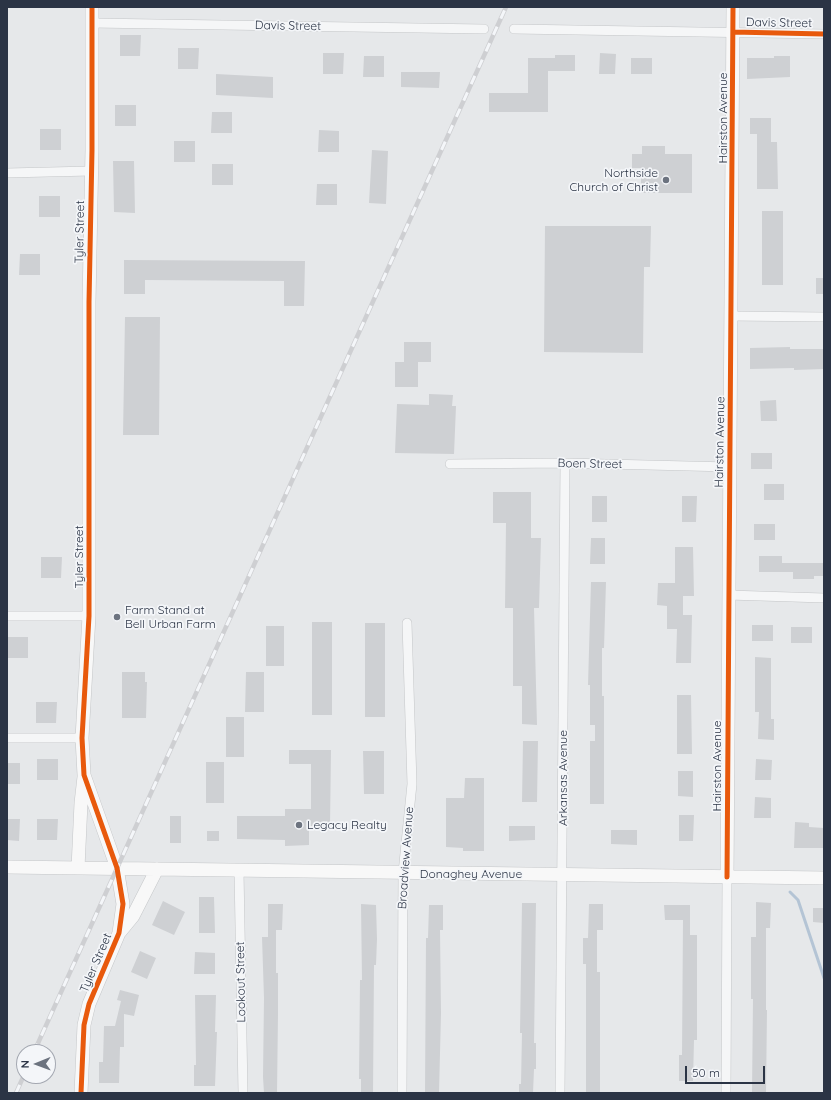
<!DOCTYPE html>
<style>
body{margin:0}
#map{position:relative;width:831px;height:1100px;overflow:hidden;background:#e6e8ea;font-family:Quicksand,sans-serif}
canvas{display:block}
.frame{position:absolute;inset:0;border:8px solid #2b3445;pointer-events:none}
.north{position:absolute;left:16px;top:1044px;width:40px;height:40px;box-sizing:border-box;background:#f4f6f9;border:1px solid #a4a8b1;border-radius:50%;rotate:269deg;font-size:11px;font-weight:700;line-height:16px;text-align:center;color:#2b3445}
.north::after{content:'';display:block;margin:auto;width:14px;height:18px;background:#6c737f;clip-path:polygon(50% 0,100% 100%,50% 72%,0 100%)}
.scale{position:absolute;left:685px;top:1066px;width:80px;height:18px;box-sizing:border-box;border:2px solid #2b3445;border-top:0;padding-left:5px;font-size:12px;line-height:14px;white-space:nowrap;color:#2b3445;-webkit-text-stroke:3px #f4f6f9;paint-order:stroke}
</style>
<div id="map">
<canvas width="831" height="1100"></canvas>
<div class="frame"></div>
<div class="north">N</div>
<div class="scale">50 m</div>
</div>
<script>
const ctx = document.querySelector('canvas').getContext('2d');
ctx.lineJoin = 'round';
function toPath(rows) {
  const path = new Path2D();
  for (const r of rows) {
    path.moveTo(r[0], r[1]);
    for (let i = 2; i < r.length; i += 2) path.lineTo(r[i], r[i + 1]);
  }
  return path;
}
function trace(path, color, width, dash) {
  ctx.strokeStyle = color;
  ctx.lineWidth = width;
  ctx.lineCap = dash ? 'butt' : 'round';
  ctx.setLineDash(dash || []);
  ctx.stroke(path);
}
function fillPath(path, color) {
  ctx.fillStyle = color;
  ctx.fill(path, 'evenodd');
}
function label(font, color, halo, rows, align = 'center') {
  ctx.font = font + ' Quicksand,sans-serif';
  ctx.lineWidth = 3.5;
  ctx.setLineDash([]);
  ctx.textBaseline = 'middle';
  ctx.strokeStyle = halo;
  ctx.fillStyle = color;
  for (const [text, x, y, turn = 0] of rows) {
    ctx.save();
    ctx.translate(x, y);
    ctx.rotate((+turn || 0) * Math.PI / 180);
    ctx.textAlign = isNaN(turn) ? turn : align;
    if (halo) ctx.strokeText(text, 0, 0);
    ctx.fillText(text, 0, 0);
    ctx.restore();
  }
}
trace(toPath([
 [790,892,798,900,824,978]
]), '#b4c4d5', 3);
fillPath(toPath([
 [120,35,141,35,140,56,120,56],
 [178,48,199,48,198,69,178,69],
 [323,53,344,53,343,74,323,74],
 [600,53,616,54,615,74,599,74],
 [555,55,575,55,575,71,548,71,548,112,489,112,489,93,528,93,528,58,555,58],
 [364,56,384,56,384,77,363,77],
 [774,56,790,56,790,77,747,79,747,58,774,58],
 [631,58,652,58,652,74,631,74],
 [401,72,440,72,439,88,401,87],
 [216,74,273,77,273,98,216,95],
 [115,105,136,105,136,126,115,126],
 [212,112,232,112,232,133,211,133],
 [750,118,771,118,771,142,777,142,778,189,757,189,757,134,750,134],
 [40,129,61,129,61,150,40,150],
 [319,130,339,131,339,152,318,152],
 [174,141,195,141,195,162,174,162],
 [642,146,665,146,665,154,692,154,692,193,641,193,641,168,632,168,632,154,642,154],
 [372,150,388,151,386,204,369,203],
 [113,161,134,161,135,213,114,212],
 [212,164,233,164,233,185,212,185],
 [317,184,337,184,337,205,316,205],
 [39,196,60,196,60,217,39,217],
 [762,211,783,211,783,285,762,285],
 [545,226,651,226,650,267,644,267,643,353,544,352],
 [20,254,40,254,40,275,19,275],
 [124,260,305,261,304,306,284,306,284,281,145,280,145,294,124,294],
 [816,278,824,278,824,294,816,294],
 [125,317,160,317,159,435,123,435],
 [404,342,431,342,431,362,418,362,418,387,395,387,395,362,404,362],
 [790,347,790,349,824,349,824,369,794,370,794,368,750,369,750,348],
 [429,394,453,395,452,406,456,406,454,454,395,453,397,404,429,405],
 [776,400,777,421,761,421,760,401],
 [751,453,772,453,772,469,751,469],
 [764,484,784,484,784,500,764,500],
 [493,492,531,492,531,538,541,538,539,608,534,608,537,725,522,724,522,686,513,686,513,608,505,608,506,523,493,523],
 [592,496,607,496,607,522,592,522],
 [682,496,697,496,696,522,682,522],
 [754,524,775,524,775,540,754,540],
 [591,538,605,538,605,564,590,564],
 [675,547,693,547,694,596,683,596,683,615,692,615,691,663,676,663,677,629,667,629,667,606,657,605,658,583,675,583],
 [759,556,782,556,782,563,824,563,824,576,814,576,814,579,793,579,793,572,759,572],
 [41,557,62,557,61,578,41,578],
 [591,582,606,582,604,648,602,648,602,696,604,696,604,804,590,804,590,741,595,741,595,725,590,725,590,685,588,685],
 [312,622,332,622,332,715,312,715],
 [365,623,385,623,385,717,365,717],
 [752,625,773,625,773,641,752,641],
 [266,626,284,626,284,666,266,666],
 [791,627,812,627,812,643,791,643],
 [7,637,28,637,28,658,7,658],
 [755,657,771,658,771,719,774,719,774,740,758,739,759,712,755,712],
 [122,672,145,672,145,682,147,682,146,718,122,718],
 [246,672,264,672,264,712,245,712],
 [677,695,691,695,692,754,677,754],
 [36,702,57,702,56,723,36,723],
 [226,717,244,717,244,757,226,757],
 [523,741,538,741,537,802,522,802],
 [289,750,331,750,330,826,309,826,309,845,285,846,285,840,237,839,237,816,285,816,285,809,311,809,311,764,289,764],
 [363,751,384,751,384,794,364,794],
 [37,759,58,759,58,780,37,780],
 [756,759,772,760,771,780,755,780],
 [206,762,224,762,224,803,206,803],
 [7,763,20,763,20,784,7,784],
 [678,771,693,771,693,797,678,796],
 [465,778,484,778,484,851,463,851,463,848,446,847,446,798,464,798],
 [755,797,771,798,771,818,754,818],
 [679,815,694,815,693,841,679,841],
 [170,816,181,816,181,843,170,843],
 [7,819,20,819,19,841,7,840],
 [37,819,58,819,57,840,37,840],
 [795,822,809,823,809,827,824,828,824,848,794,848],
 [509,826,535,826,535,840,509,841],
 [611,830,637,830,637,845,611,844],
 [207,831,219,831,219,841,207,841],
 [199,897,214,897,215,933,199,933],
 [163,901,185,912,174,935,152,925],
 [756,902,771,903,770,928,766,928,766,1010,767,1010,766,1093,752,1093,753,999,751,999,751,937,756,937],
 [522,903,536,903,534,1043,536,1043,536,1069,534,1069,533,1093,519,1093,519,1084,521,1084,522,1033,520,1033],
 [268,904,283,904,282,930,276,930,276,973,278,973,278,1014,277,1093,264,1093,263,1077,264,998,262,937,268,937],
 [361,904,376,905,377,939,376,965,374,965,373,1093,361,1093,361,1079,359,1079,360,980,362,980],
 [589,904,603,904,603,930,597,930,597,972,600,972,600,1093,586,1093,586,964,583,964,583,938,588,938],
 [429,905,443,905,443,930,440,930,441,1013,439,1093,425,1093,426,938,428,938],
 [664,905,690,905,690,935,697,935,697,1040,694,1040,693,1081,679,1081,679,1055,682,1055,683,920,665,920],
 [813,908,824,908,824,923,813,922],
 [140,951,156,958,147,979,131,972],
 [195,952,215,953,215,974,194,974],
 [120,990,139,995,134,1016,124,1014,124,1047,120,1047,119,1083,99,1083,99,1062,103,1062,104,1026,115,1026,121,1001,117,1000],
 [195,995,216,995,215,1032,217,1032,215,1086,194,1086,194,1065,196,1065]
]), '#ced0d3');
const street = toPath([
 [92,23,484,29],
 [514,29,824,34],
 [7,173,91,171],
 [731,316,824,317],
 [450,464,565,463,730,467],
 [728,595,824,598],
 [7,616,89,616],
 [7,738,82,738],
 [239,871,243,1093],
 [402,1093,403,873,412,784,407,623],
 [560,1093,565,463],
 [726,1093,727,877]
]);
const secondary = toPath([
 [7,867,824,878],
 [78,868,81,803,84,777],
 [727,877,733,7],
 [119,933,133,916,157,869],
 [81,1093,84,1025,89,1004,119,933,123,904,117,868,84,775,82,738,89,616,89,302,92,150,92,7]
]);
trace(street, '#c4c6c8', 10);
trace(secondary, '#c4c6c8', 14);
trace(street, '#f5f6f7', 9);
trace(secondary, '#f8f8f8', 13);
const rail = toPath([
 [34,1052,506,7],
 [16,1093,24,1075]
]);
trace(rail, '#cecfd2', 4.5);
trace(rail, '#f4f6f9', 3, [9]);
trace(toPath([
 [733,32,824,34],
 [727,877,733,7],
 [81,1093,84,1025,89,1004,119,933,123,904,117,868,84,775,82,738,89,616,89,302,92,150,92,7]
]), '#e8590c', 5);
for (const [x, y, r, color] of [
 [666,180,4,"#6c737f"],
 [117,617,4,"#6c737f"],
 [299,825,4,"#6c737f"]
]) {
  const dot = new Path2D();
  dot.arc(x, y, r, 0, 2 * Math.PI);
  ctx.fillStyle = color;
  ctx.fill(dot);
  trace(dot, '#f4f6f9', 1.5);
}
label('12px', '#2b3445', '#f4f6f9', [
 ["Davis Street",779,23,1],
 ["Davis Street",288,26,1],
 ["Hairston Avenue",723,118,-90],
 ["Tyler Street",80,232,-89],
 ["Hairston Avenue",720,442,-89],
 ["Boen Street",590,464,1],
 ["Tyler Street",79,557,-90],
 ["Hairston Avenue",717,766,-90],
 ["Arkansas Avenue",563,778,-90],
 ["Broadview Avenue",406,858,-86],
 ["Donaghey Avenue",471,874],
 ["Tyler Street",96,963,-67],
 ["Lookout Street",241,982,-91]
]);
label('12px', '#2b3445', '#f4f6f9', [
 ["Northside",658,173,"right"],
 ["Church of Christ",658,187,"right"],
 ["Farm Stand at",125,610],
 ["Bell Urban Farm",125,624],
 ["Legacy Realty",307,825]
], 'left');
</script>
